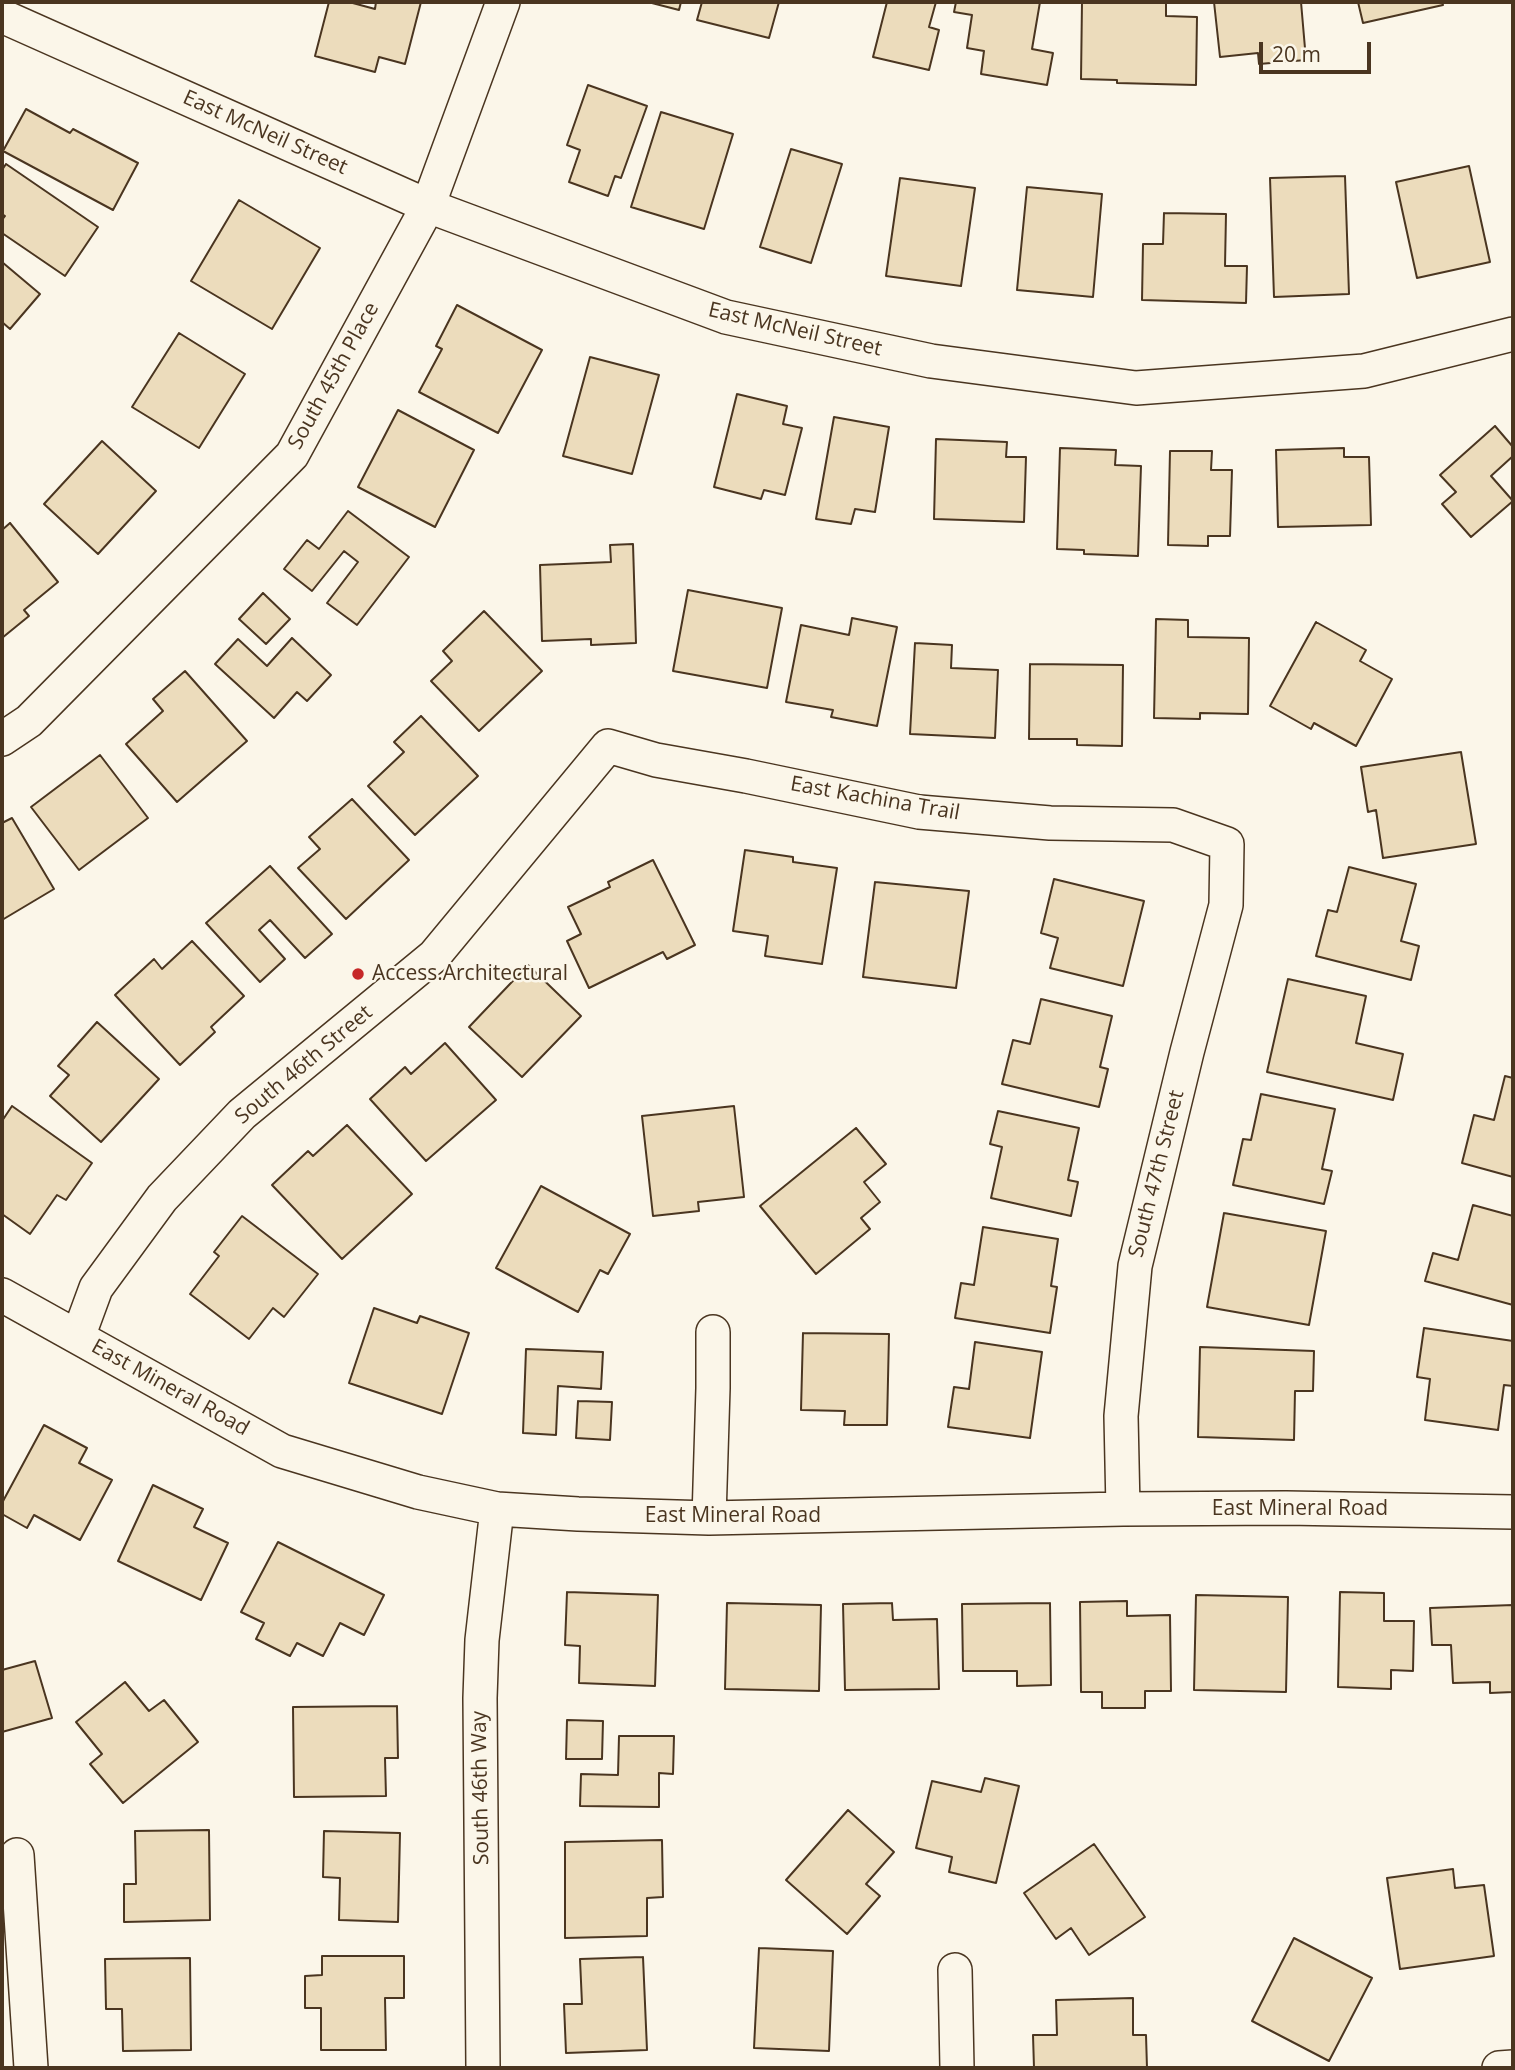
<!DOCTYPE html>
<style>
body{margin:0}
#map{position:relative;width:1515px;height:2070px;overflow:hidden;background:#fbf6e9;font-family:"Open Sans",sans-serif}
canvas{display:block}
.frame{position:absolute;inset:0;border:4px solid #4a3520;pointer-events:none}
.scale{position:absolute;left:1259px;top:42px;width:112px;height:32px;box-sizing:border-box;border:4px solid #4a3520;border-top:0;padding-left:9px;font-size:21px;line-height:24px;white-space:nowrap;color:#4a3520;-webkit-text-stroke:5px #fbf6e9;paint-order:stroke}
</style>
<div id="map">
<canvas width="1515" height="2070"></canvas>
<div class="frame"></div>
<div class="scale">20 m</div>
</div>
<script>
const ctx = document.querySelector('canvas').getContext('2d');
ctx.lineJoin = 'round';
function fillPath(path, color) {
  ctx.fillStyle = color;
  ctx.fill(path, 'evenodd');
}
function toPath(rows) {
  const path = new Path2D();
  for (const r of rows) {
    path.moveTo(r[0], r[1]);
    for (let i = 2; i < r.length; i += 2) path.lineTo(r[i], r[i + 1]);
  }
  return path;
}
function trace(path, color, width, dash) {
  ctx.strokeStyle = color;
  ctx.lineWidth = width;
  ctx.lineCap = dash ? 'butt' : 'round';
  ctx.setLineDash(dash || []);
  ctx.stroke(path);
}
function label(font, color, halo, rows, align = 'center') {
  ctx.font = font + ' "Open Sans",sans-serif';
  ctx.lineWidth = 5;
  ctx.setLineDash([]);
  ctx.textBaseline = 'middle';
  ctx.strokeStyle = halo;
  ctx.fillStyle = color;
  for (const [text, x, y, turn = 0] of rows) {
    ctx.save();
    ctx.translate(x, y);
    ctx.rotate((+turn || 0) * Math.PI / 180);
    ctx.textAlign = isNaN(turn) ? turn : align;
    if (halo) ctx.strokeText(text, 0, 0);
    ctx.fillText(text, 0, 0);
    ctx.restore();
  }
}
const building = toPath([
 [329,2,349,2,375,9,376,2,421,2,405,64,379,57,375,72,315,56,329,2],
 [648,2,681,2,679,10,648,2],
 [702,2,779,2,769,38,697,20,702,2],
 [887,2,936,2,929,27,939,30,929,70,873,57,887,2],
 [956,2,1040,2,1032,49,1053,53,1047,85,981,74,984,51,967,48,972,15,954,12,956,2],
 [1082,2,1166,2,1166,16,1197,17,1196,85,1117,83,1117,80,1081,79,1082,2],
 [1214,2,1301,2,1306,60,1259,64,1258,53,1220,57,1214,2],
 [1358,2,1442,2,1443,5,1363,23,1358,2],
 [588,85,647,106,621,178,615,176,608,196,569,182,580,150,567,145,588,85],
 [26,109,70,133,73,129,138,163,113,210,3,151,26,109],
 [661,112,733,134,704,229,631,207,661,112],
 [791,149,842,164,811,263,760,247,791,149],
 [6,164,98,227,65,276,2,233,2,220,5,216,2,214,2,170,6,164],
 [1469,166,1490,262,1417,278,1396,182,1469,166],
 [1345,176,1349,294,1274,297,1270,178,1345,176],
 [900,178,975,188,961,286,886,276,900,178],
 [1027,187,1102,194,1093,297,1017,290,1027,187],
 [239,200,320,248,272,329,191,281,239,200],
 [1164,213,1226,214,1225,266,1247,266,1246,303,1142,300,1143,244,1163,244,1164,213],
 [2,262,40,294,10,329,2,322,2,262],
 [457,305,542,350,498,433,419,392,442,349,436,346,457,305],
 [179,333,245,374,199,448,132,407,179,333],
 [590,357,659,375,632,474,563,456,590,357],
 [737,394,787,406,783,424,802,428,785,495,764,490,761,499,714,487,737,394],
 [398,410,474,450,435,527,358,487,398,410],
 [834,417,889,427,875,512,855,509,851,524,816,519,834,417],
 [1495,426,1513,447,1513,456,1491,476,1513,501,1471,537,1442,504,1456,492,1440,475,1495,426],
 [936,439,1007,442,1006,457,1026,457,1024,522,934,519,936,439],
 [102,441,156,491,98,554,44,504,102,441],
 [1060,448,1116,450,1115,465,1141,466,1138,556,1084,554,1084,550,1057,549,1060,448],
 [1344,448,1344,457,1369,457,1371,525,1278,527,1276,450,1344,448],
 [1170,451,1212,451,1211,470,1232,470,1230,536,1208,536,1208,546,1168,545,1170,451],
 [348,511,409,557,357,625,327,603,358,562,344,551,312,591,284,569,307,540,319,549,348,511],
 [10,523,58,582,24,610,29,616,2,638,2,530,10,523],
 [633,544,636,643,591,645,591,639,542,641,540,565,611,562,610,545,633,544],
 [688,590,782,608,767,688,673,671,688,590],
 [263,593,290,619,266,644,239,619,263,593],
 [484,611,542,671,479,731,431,681,452,661,443,651,484,611],
 [852,618,897,627,877,726,831,717,833,710,786,702,801,625,849,635,852,618],
 [1156,619,1188,620,1188,637,1249,638,1248,714,1200,713,1200,719,1154,718,1156,619],
 [1316,622,1366,650,1360,661,1392,679,1356,746,1314,723,1311,729,1270,706,1316,622],
 [292,638,331,675,307,701,297,692,274,718,215,664,238,639,267,666,292,638],
 [915,643,952,645,951,668,998,670,995,738,910,734,915,643],
 [1030,664,1123,665,1122,746,1077,745,1077,739,1029,739,1030,664],
 [185,671,247,741,177,802,126,744,163,711,153,699,185,671],
 [421,716,478,776,415,835,368,786,404,752,394,742,421,716],
 [1461,752,1476,844,1383,858,1376,810,1368,812,1361,767,1461,752],
 [100,755,148,818,79,870,31,807,100,755],
 [352,799,409,860,346,919,298,868,320,849,309,837,352,799],
 [12,818,54,889,2,920,2,823,12,818],
 [745,850,793,857,793,862,837,868,822,964,765,956,768,936,733,931,745,850],
 [653,860,695,945,667,959,663,952,589,988,567,941,581,934,568,907,610,887,608,882,653,860],
 [270,866,332,934,305,958,270,920,259,930,285,959,260,982,206,923,270,866],
 [1349,867,1416,884,1401,941,1419,946,1411,980,1316,956,1328,910,1337,912,1349,867],
 [1054,879,1144,901,1123,986,1050,968,1058,938,1041,933,1054,879],
 [875,882,969,891,956,988,863,977,875,882],
 [192,941,244,996,211,1027,215,1032,180,1065,115,995,154,959,162,969,192,941],
 [528,965,581,1016,522,1077,469,1027,528,965],
 [1288,979,1366,996,1356,1043,1403,1054,1393,1100,1267,1072,1288,979],
 [1041,999,1112,1016,1100,1067,1108,1069,1099,1107,1002,1084,1013,1040,1030,1044,1041,999],
 [97,1022,159,1079,101,1142,50,1096,69,1075,58,1066,97,1022],
 [445,1043,496,1100,426,1161,370,1099,405,1067,411,1074,445,1043],
 [1505,1076,1513,1078,1513,1177,1462,1163,1474,1115,1494,1120,1505,1076],
 [1261,1094,1335,1109,1322,1169,1332,1171,1324,1204,1233,1185,1243,1139,1251,1140,1261,1094],
 [12,1106,92,1163,66,1200,57,1195,30,1234,2,1214,2,1121,12,1106],
 [734,1106,744,1197,698,1202,699,1211,653,1216,642,1116,734,1106],
 [998,1111,1079,1128,1068,1180,1078,1182,1071,1216,991,1198,1002,1147,990,1144,998,1111],
 [347,1125,412,1194,342,1259,272,1185,308,1151,313,1156,347,1125],
 [856,1128,886,1164,864,1182,880,1202,861,1218,870,1229,816,1274,760,1206,856,1128],
 [541,1186,630,1234,608,1274,600,1270,578,1312,496,1268,541,1186],
 [1473,1205,1513,1216,1513,1305,1425,1281,1433,1253,1458,1260,1473,1205],
 [1224,1213,1326,1231,1309,1325,1207,1307,1224,1213],
 [242,1216,318,1274,284,1317,273,1308,249,1339,190,1294,219,1256,214,1252,242,1216],
 [983,1227,1058,1239,1051,1286,1057,1287,1050,1333,955,1318,961,1283,974,1285,983,1227],
 [374,1308,417,1323,420,1316,469,1333,442,1414,349,1383,374,1308],
 [1424,1328,1513,1341,1513,1386,1504,1385,1498,1430,1425,1420,1430,1379,1417,1377,1424,1328],
 [803,1333,889,1334,887,1425,844,1425,845,1411,801,1410,803,1333],
 [975,1342,1042,1352,1030,1438,948,1427,954,1387,969,1389,975,1342],
 [1200,1347,1314,1351,1313,1391,1295,1391,1294,1440,1198,1437,1200,1347],
 [526,1349,603,1352,601,1389,558,1386,556,1435,523,1433,526,1349],
 [578,1401,612,1402,610,1440,576,1438,578,1401],
 [44,1425,87,1448,79,1463,112,1480,80,1540,34,1515,27,1528,2,1514,2,1503,44,1425],
 [153,1485,203,1509,194,1527,228,1543,201,1600,118,1561,153,1485],
 [278,1542,384,1595,364,1635,340,1623,323,1656,297,1643,290,1656,256,1639,264,1623,241,1612,278,1542],
 [567,1592,658,1595,655,1686,579,1683,580,1646,565,1645,567,1592],
 [1340,1592,1384,1593,1384,1621,1414,1621,1413,1671,1391,1670,1391,1689,1338,1687,1340,1592],
 [1196,1595,1288,1597,1286,1692,1194,1690,1196,1595],
 [1127,1601,1127,1616,1170,1615,1171,1691,1145,1691,1145,1708,1102,1708,1102,1692,1081,1692,1080,1602,1127,1601],
 [727,1603,821,1605,819,1691,725,1689,727,1603],
 [892,1603,893,1620,937,1619,939,1689,845,1690,843,1604,892,1603],
 [1050,1603,1051,1685,1017,1686,1017,1671,963,1671,962,1604,1050,1603],
 [1513,1605,1513,1692,1490,1693,1490,1682,1453,1683,1451,1645,1432,1645,1430,1608,1513,1605],
 [35,1661,52,1718,2,1732,2,1670,35,1661],
 [125,1682,149,1711,164,1700,198,1742,123,1803,90,1764,102,1754,76,1722,125,1682],
 [397,1706,398,1758,385,1758,386,1796,294,1797,293,1707,397,1706],
 [567,1720,603,1721,602,1759,566,1759,567,1720],
 [619,1736,674,1736,673,1774,659,1773,659,1807,580,1806,581,1774,618,1775,619,1736],
 [985,1778,1019,1786,996,1883,949,1872,952,1857,916,1848,932,1781,981,1792,985,1778],
 [848,1810,894,1852,866,1884,880,1896,847,1934,786,1880,848,1810],
 [209,1830,210,1920,124,1922,124,1884,136,1884,135,1831,209,1830],
 [324,1831,400,1833,398,1922,339,1920,340,1878,323,1877,324,1831],
 [662,1840,663,1897,647,1898,647,1936,565,1938,565,1842,662,1840],
 [1094,1844,1145,1917,1089,1955,1071,1928,1056,1939,1024,1893,1094,1844],
 [1453,1869,1455,1888,1484,1885,1494,1956,1400,1969,1387,1878,1453,1869],
 [1294,1938,1372,1978,1329,2061,1252,2021,1294,1938],
 [759,1948,833,1951,829,2051,754,2048,759,1948],
 [322,1956,404,1956,404,1998,385,1998,386,2050,321,2050,321,2008,305,2008,305,1976,322,1975,322,1956],
 [643,1957,647,2050,566,2053,564,2004,582,2004,580,1959,643,1957],
 [190,1958,191,2050,123,2051,122,2009,106,2009,105,1959,190,1958],
 [1133,1998,1133,2035,1146,2035,1147,2068,1034,2068,1033,2035,1057,2035,1056,2000,1133,1998]
]);
fillPath(building, '#ecdcbc');
trace(building, '#4a3520', 2);
const street = toPath([
 [2,16,428,206,726,317,931,361,1136,388,1364,371,1513,334],
 [2,739,29,721,292,455,428,206,503,2],
 [2,1295,282,1451,418,1492,497,1509,578,1514,709,1518,1123,1509,1286,1508,1513,1512],
 [78,1337,96,1288,162,1198,242,1114,434,956,608,746,656,760,746,776,919,812,1050,823,1173,825,1227,844,1226,905,1187,1052,1135,1266,1121,1416,1123,1509],
 [709,1518,713,1388,713,1332],
 [17,1855,31,2068],
 [955,1970,957,2068],
 [483,2068,480,1698,482,1640,497,1509],
 [1499,2068,1513,2067]
]);
trace(street, '#4a3520', 36);
trace(street, '#fbf6e9', 33);
for (const [x, y, r, color] of [
 [358,974,7,"#c62828"]
]) {
  const dot = new Path2D();
  dot.arc(x, y, r, 0, 2 * Math.PI);
  ctx.fillStyle = color;
  ctx.fill(dot);
  trace(dot, '#fbf6e9', 2.5);
}
label('21px', '#4a3520', '#fbf6e9', [
 ["East McNeil Street",265,133,24],
 ["East McNeil Street",795,330,13],
 ["South 45th Place",334,376,-61],
 ["East Kachina Trail",875,799,10],
 ["South 46th Street",304,1065,-40],
 ["South 47th Street",1157,1174,-76],
 ["East Mineral Road",170,1388,29],
 ["East Mineral Road",1300,1509],
 ["East Mineral Road",733,1516],
 ["South 46th Way",481,1788,-91]
]);
label('21px', '#4a3520', '#fbf6e9', [
 ["Access.Architectural",372,974]
], 'left');
</script>
